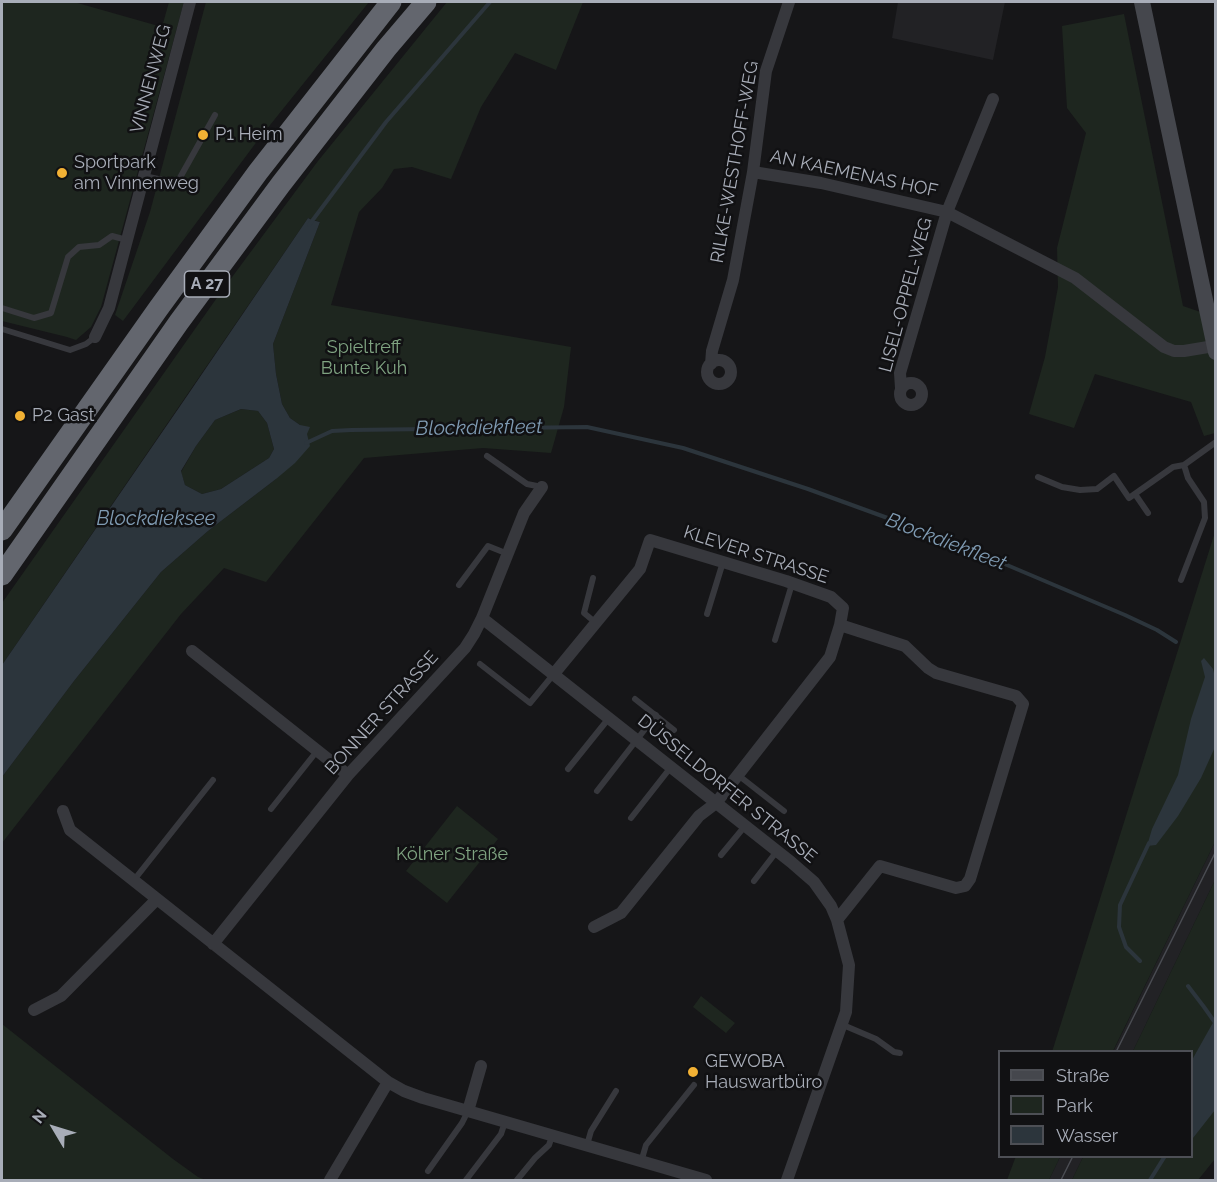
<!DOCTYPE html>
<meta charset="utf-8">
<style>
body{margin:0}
#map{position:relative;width:1217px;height:1182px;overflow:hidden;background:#161618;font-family:Raleway,sans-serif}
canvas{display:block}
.frame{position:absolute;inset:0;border:3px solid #a8adb8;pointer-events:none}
.legend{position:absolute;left:998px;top:1050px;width:195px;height:108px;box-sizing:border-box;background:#111113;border:2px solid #4d4f55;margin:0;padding:8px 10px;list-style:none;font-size:18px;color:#a8adb8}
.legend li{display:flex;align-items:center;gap:12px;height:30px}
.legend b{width:30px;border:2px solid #4d4f55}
.north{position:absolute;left:24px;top:1098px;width:60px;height:60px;-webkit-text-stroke:4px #111113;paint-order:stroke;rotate:308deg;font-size:16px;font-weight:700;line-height:24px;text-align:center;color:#a8adb8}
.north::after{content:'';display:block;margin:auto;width:21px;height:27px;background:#a8adb8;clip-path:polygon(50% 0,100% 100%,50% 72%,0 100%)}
</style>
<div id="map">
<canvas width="1217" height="1182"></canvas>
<div class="frame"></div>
<ul class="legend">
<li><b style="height:8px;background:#45474d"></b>Straße</li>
<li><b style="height:16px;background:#1e261f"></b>Park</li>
<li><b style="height:16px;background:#2c353c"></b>Wasser</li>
</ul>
<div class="north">N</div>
</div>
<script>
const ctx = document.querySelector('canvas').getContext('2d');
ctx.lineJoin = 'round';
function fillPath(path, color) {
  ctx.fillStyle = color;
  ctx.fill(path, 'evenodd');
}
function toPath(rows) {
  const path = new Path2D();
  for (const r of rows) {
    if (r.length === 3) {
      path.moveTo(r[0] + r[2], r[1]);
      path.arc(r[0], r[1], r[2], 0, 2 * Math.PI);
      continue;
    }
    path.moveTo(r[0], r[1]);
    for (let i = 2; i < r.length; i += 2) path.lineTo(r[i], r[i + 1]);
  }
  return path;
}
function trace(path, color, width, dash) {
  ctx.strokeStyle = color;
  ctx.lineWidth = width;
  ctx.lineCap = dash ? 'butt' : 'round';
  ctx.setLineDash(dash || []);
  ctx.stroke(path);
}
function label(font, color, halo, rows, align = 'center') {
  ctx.font = font + ' Raleway,sans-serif';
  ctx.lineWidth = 5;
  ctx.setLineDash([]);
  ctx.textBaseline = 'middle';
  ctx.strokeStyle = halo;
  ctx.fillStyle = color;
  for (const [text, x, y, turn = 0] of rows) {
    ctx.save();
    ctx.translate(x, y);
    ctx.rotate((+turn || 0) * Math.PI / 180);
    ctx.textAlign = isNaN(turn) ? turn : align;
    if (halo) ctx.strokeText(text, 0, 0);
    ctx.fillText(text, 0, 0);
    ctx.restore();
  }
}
fillPath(toPath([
 [898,2,1005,2,993,60,892,38],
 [1215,842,1215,880,1133,1051,1113,1052],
 [1060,1157,1083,1157,1072,1180,1049,1180]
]), '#222225');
fillPath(toPath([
 [2,2,74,2,162,27,169,2,184,2,101,307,91,327,76,340,67,337,2,321],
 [206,2,369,2,258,140,123,321,115,315,150,212],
 [447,2,583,2,556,70,515,53,481,107,451,179,412,167,394,169,382,188,359,212,331,305,571,347,564,407,551,453,483,448,364,458,266,582,224,568,181,614,2,843,2,777,74,681,161,572,208,531,276,479,300,425,290,418,282,404,276,374,273,344,320,222,308,218,2,665,2,603,221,292,318,161],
 [1124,14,1183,306,1215,317,1215,433,1204,436,1191,402,1095,374,1074,428,1029,414,1045,357,1058,287,1057,248,1086,133,1067,108,1062,26],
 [241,409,258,411,267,423,274,449,269,458,221,489,202,494,185,485,181,472,196,446,215,420],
 [1215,532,1215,842,1113,1051,1052,1052],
 [457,806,498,839,447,903,406,871],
 [1215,880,1215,1159,1198,1180,1072,1180,1083,1157,1192,1156,1192,1052,1133,1051],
 [701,996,735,1023,726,1033,693,1007],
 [2,1024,173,1159,198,1177,206,1180,2,1180],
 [1016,1156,1060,1156,1060,1157,1049,1180,1007,1180]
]), '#1e261f');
fillPath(toPath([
 [308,218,312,220,320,222,273,344,276,374,282,404,290,418,300,425,310,427,307,434,310,446,295,463,276,479,208,531,161,572,74,681,2,777,2,665,187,396],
 [241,409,258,411,267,423,274,449,269,458,221,489,202,494,185,485,181,471,196,446,215,420],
 [1204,658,1213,669,1215,677,1215,747,1201,778,1178,816,1156,845,1147,846,1152,829,1178,775,1191,719,1205,677,1201,661],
 [1215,1019,1215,1110,1193,1138,1192,1060]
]), '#2c353c');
trace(toPath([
 [309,225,386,122,490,2],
 [306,443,332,431,351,430,587,427,683,448,808,489,948,540,1125,615,1157,630,1176,642],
 [1140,961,1126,947,1119,927,1120,905,1149,843],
 [1188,986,1204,1007,1216,1024],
 [1150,1180,1165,1156]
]), '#2c353c', 4);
trace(toPath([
 [144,176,177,183,215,115],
 [2,308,34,318,51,313,68,257,79,247,99,245,112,236,127,240],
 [2,329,70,350,86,344,95,337],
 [487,456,527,484,542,487],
 [1038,477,1062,487,1080,490,1097,489,1114,476,1129,498,1173,467,1184,465,1216,442],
 [1135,494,1148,513],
 [593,578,584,613,596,623],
 [1181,580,1205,518,1204,502,1188,478,1184,465],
 [459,585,488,546,508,554],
 [707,614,723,562],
 [775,640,792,584],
 [480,664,530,703,553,675],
 [635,699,674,730],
 [568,769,609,718],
 [738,775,784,811],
 [597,791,656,715],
 [271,809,317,751],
 [631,818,671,767],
 [721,855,745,826],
 [134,880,213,780],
 [754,881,777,851],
 [843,1025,876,1039,894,1052,900,1053],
 [587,1145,591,1131,616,1091],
 [641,1162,646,1145,694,1085],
 [428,1171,462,1123,468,1111],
 [466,1180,501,1134,505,1122],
 [517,1180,535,1158,549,1145,552,1136]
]), '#37383d', 6);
trace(toPath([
 [753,172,821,183,947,212,1075,278,1164,347,1174,351,1184,351,1214,346],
 [95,337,109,308,190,2],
 [719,372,12],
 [711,364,712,351,733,280,753,172,766,71,789,2],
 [911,394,11],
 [901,388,900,373,947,212,993,99],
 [482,618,791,862,814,882,831,906,837,920,849,965,846,1012,787,1180],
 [192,651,348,775],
 [553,675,640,569,650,540,786,581,831,597,843,608,840,625,905,646,928,668,936,673,1016,696,1023,704,970,879,965,886,956,888,880,866,837,920],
 [63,811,70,830,388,1082,404,1091,423,1098,706,1180],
 [594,927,621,913,699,816,716,803,830,657,840,625],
 [213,944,348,775,465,648,474,634,482,618,524,513,542,487],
 [34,1010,61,996,157,899],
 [468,1111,481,1066],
 [330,1180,388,1082]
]), '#37383d', 12);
trace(toPath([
 [1142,2,1216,352]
]), '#45474d', 16);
trace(toPath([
 [2,530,158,309,258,172,391,2],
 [2,575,179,322,281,184,386,49,426,2]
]), '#63666e', 21);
trace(toPath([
 [1116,1052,1216,851],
 [1061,1180,1073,1156]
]), '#4a4c52', 1.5);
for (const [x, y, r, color] of [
 [203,135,6,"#f2b134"],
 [62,173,6,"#f2b134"],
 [20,416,6,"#f2b134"],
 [693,1072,6,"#f2b134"]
]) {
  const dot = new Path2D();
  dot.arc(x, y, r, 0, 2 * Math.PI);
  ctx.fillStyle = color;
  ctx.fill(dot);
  trace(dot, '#111113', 2);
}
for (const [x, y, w] of [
 [207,284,45]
]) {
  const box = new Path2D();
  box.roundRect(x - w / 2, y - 13, w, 26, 4.5);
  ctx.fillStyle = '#111113';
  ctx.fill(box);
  trace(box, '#a8adb8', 1.5);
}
label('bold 16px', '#a8adb8', null, [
 ["A 27",207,284]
]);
label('18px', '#a8adb8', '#111113', [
 ["VINNENWEG",151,79,-75],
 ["RILKE-WESTHOFF-WEG",735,162,-80],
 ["AN KAEMENAS HOF",854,174,12],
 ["LISEL-OPPEL-WEG",906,295,-75],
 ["KLEVER STRASSE",756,555,18],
 ["BONNER STRASSE",382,713,-48],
 ["DÜSSELDORFER STRASSE",727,789,39]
]);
label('18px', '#a8adb8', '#111113', [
 ["P1 Heim",215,135],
 ["Sportpark",74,163],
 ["am Vinnenweg",74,184],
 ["P2 Gast",32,416],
 ["GEWOBA",705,1062],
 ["Hauswartbüro",705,1083]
], 'left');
label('18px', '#7fa381', '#111113', [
 ["Spieltreff",364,348],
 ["Bunte Kuh",364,369],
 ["Kölner Straße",452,855]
]);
label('italic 20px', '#7f9bb3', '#111113', [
 ["Blockdiekfleet",479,428,-1],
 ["Blockdieksee",156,519],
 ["Blockdiekfleet",946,542,21]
]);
</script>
